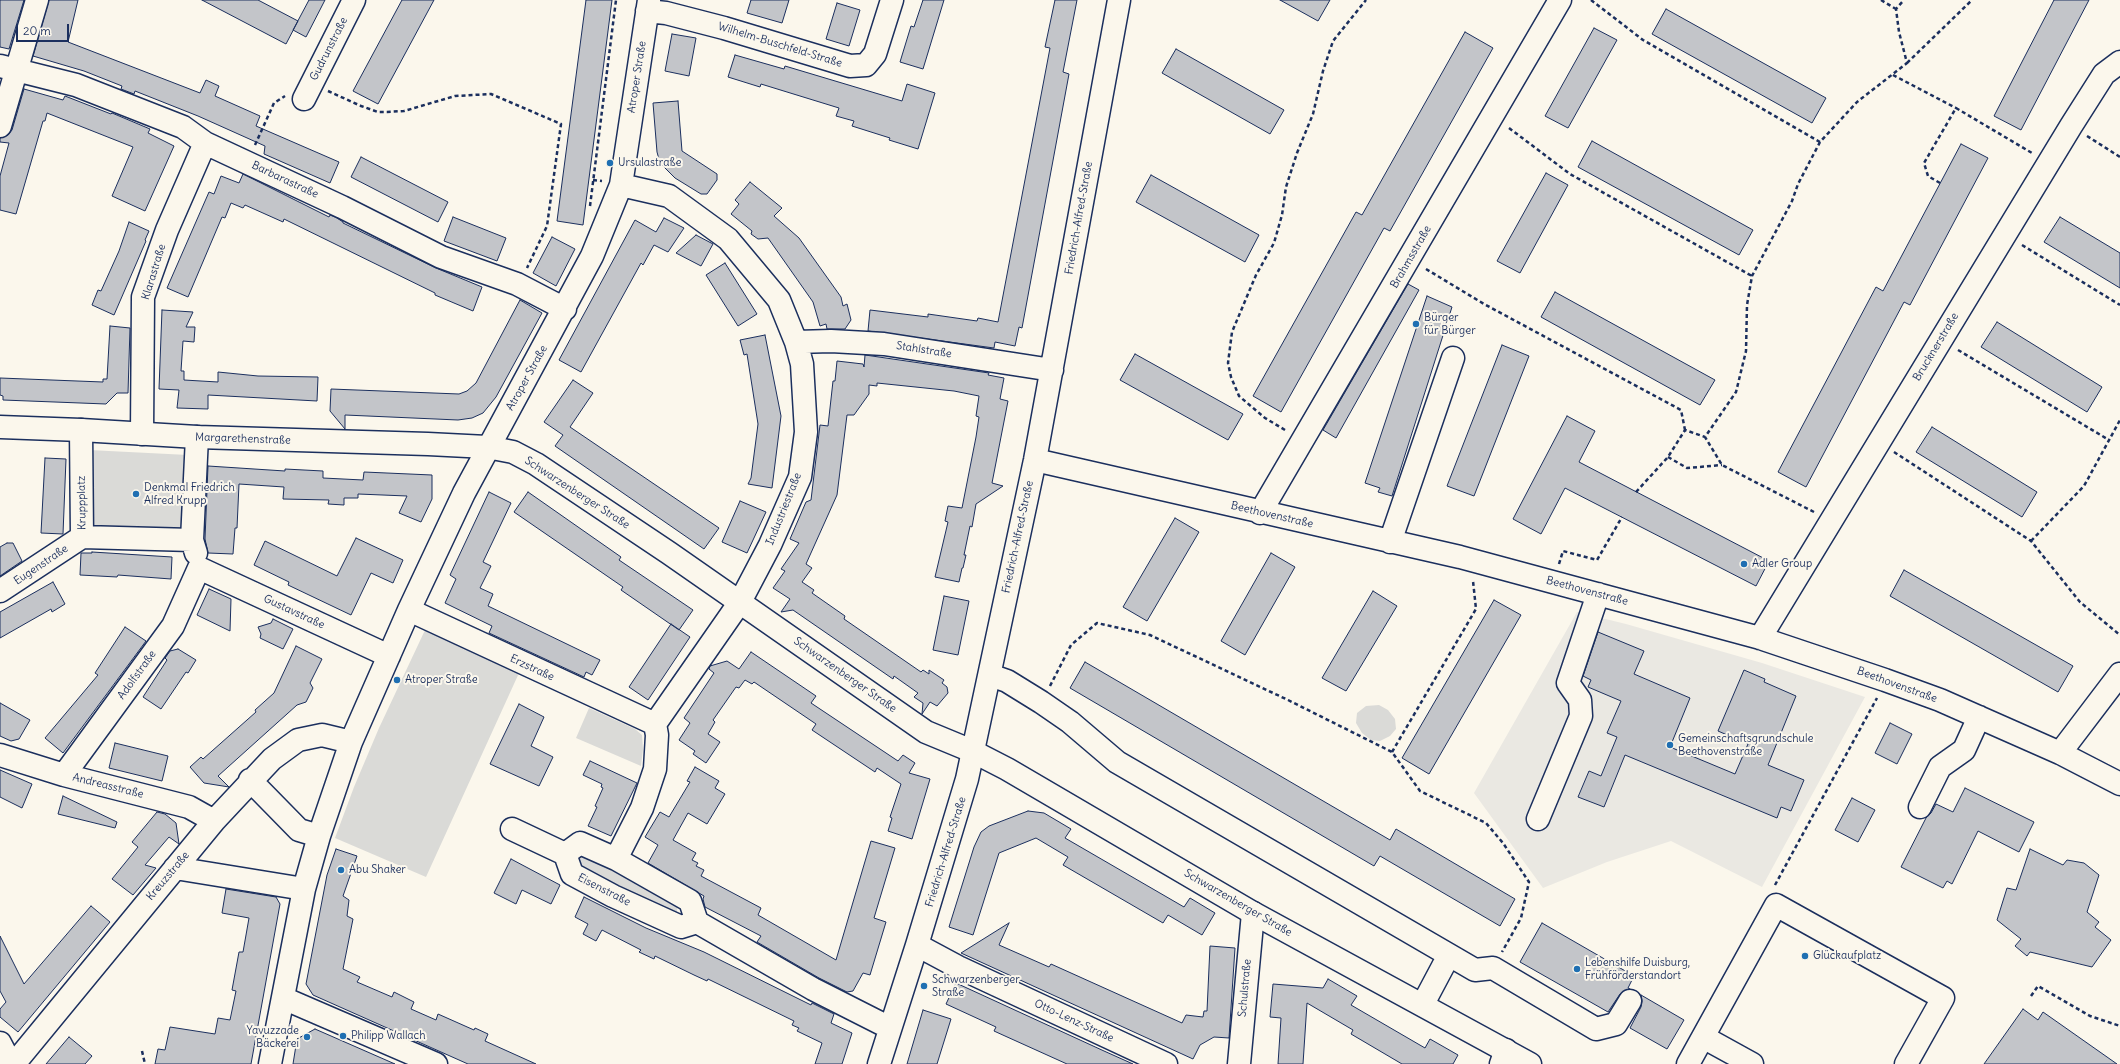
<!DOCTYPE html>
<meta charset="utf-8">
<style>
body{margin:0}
#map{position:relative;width:2120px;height:1064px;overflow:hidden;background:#fbf7ec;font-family:Delius,sans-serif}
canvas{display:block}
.scale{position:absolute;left:16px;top:24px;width:53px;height:18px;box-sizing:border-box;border:2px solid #1b2f5e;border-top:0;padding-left:5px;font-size:12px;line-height:14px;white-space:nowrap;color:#1b2f5e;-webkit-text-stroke:3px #fbf7ec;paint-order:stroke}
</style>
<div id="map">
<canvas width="2120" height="1064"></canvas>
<div class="scale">20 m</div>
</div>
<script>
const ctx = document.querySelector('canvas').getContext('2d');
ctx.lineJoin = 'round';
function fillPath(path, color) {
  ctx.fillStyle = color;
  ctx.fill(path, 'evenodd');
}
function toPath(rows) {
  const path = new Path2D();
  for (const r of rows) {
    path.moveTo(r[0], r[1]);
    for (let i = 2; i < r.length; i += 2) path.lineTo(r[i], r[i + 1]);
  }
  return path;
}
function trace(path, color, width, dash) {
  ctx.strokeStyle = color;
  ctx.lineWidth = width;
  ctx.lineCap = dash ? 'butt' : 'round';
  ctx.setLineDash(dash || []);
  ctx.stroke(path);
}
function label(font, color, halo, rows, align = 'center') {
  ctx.font = font + ' Delius,sans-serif';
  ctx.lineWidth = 4;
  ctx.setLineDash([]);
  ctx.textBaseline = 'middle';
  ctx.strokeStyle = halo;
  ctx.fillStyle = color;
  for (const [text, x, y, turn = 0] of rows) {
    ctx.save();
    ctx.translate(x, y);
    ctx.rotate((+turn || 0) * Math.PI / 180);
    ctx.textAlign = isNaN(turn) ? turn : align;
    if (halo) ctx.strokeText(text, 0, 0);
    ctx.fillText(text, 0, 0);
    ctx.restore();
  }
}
fillPath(toPath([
 [1577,612,1626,624,1762,663,1865,697,1762,887,1671,841,1607,862,1543,888,1474,793]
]), '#eae8e2');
fillPath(toPath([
 [89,450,188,455,181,533,90,530],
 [426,628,519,673,426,877,335,838,354,787,379,728],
 [1379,705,1388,710,1395,719,1396,729,1390,736,1380,741,1371,740,1362,733,1356,723,1357,713,1366,706],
 [589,708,635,729,642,735,643,749,641,766,576,738],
 [582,852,678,906,676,915,580,872,573,858]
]), '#dadad7');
const building = toPath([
 [0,0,24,0,9,49,0,47,0,0],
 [49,0,78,0,68,42,200,93,206,80,219,86,215,96,260,116,256,126,339,162,330,183,264,154,265,146,198,116,135,91,134,94,121,89,122,86,84,71,33,56,49,0],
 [202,0,258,0,298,21,286,44,202,0],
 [309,0,325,0,306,37,293,30,309,0],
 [402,0,434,0,378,104,353,91,402,0],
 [586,0,612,0,583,225,557,221,586,0],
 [751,0,789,0,782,23,747,13,751,0],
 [923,0,944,0,923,69,900,62,911,26,914,27,923,0],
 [1055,0,1077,0,1063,72,1069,74,1022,328,1019,327,1015,346,995,342,994,348,868,331,870,310,928,317,928,314,977,321,978,318,998,322,1050,48,1045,47,1055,0],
 [1280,0,1330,0,1318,21,1280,0],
 [2054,0,2089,0,2021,130,1994,116,2054,0],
 [837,3,860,10,849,46,826,39,837,3],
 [1666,9,1826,98,1812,123,1652,34,1666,9],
 [1594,28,1617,40,1568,128,1545,116,1594,28],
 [1465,32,1493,48,1390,231,1384,228,1281,412,1253,396,1356,212,1362,215,1465,32],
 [672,34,696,38,689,76,665,71,672,34],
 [1176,49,1284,110,1270,134,1162,73,1176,49],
 [735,55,784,69,785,66,902,101,907,84,935,93,918,149,889,140,890,138,852,126,854,121,836,116,839,108,761,84,760,87,728,77,735,55],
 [24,89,63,100,65,96,111,114,112,113,150,129,148,133,174,146,145,211,112,196,133,147,47,113,45,121,43,121,16,214,0,210,0,176,9,143,0,142,0,138,8,135,12,130,24,89],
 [678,101,682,151,717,174,717,180,707,194,701,194,675,178,660,163,657,152,653,103,678,101],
 [1592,141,1753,230,1739,255,1578,167,1592,141],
 [1961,144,1988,158,1910,305,1904,302,1806,487,1778,472,1876,287,1883,291,1961,144],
 [361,157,448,202,438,222,351,177,361,157],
 [1546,173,1568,185,1520,273,1497,261,1546,173],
 [243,174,329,217,330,215,337,218,343,222,343,223,436,268,482,287,473,311,435,295,435,293,284,219,283,222,245,205,243,208,231,203,225,218,222,217,188,297,167,288,209,192,214,194,221,176,239,183,243,174],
 [1151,175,1259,235,1245,262,1136,202,1151,175],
 [750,182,782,208,774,216,799,238,841,297,843,306,847,304,851,320,845,329,827,329,826,324,820,326,813,302,768,238,758,239,751,234,752,231,731,214,739,204,735,200,750,182],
 [453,217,506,238,497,261,444,241,453,217],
 [2060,217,2120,253,2120,288,2044,242,2060,217],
 [664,218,684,228,668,252,654,245,643,265,641,263,581,372,559,360,635,220,656,232,664,218],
 [129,222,149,231,145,240,146,241,114,315,92,305,98,290,101,291,119,251,129,222],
 [696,235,713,244,701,266,676,253,696,235],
 [552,237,575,249,556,286,533,273,552,237],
 [725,263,757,314,738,326,706,275,725,263],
 [1408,284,1419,290,1336,438,1323,430,1408,284],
 [1555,292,1715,380,1700,405,1541,317,1555,292],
 [1427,296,1452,307,1392,496,1378,492,1380,488,1365,483,1427,296],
 [520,300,542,313,496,397,483,413,472,418,458,420,345,415,345,429,330,411,331,389,459,394,467,391,476,383,520,300],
 [162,310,193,312,186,327,195,327,194,342,183,341,181,371,184,371,184,380,218,382,218,372,258,376,318,377,317,401,208,395,208,409,177,408,179,390,159,389,162,310],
 [1997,322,2102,387,2087,412,1981,347,1997,322],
 [110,326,130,328,128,393,117,393,106,404,3,400,3,396,0,395,0,378,103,382,103,379,107,379,110,326],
 [765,335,781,416,772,488,748,484,751,478,758,424,747,354,744,355,740,340,765,335],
 [1502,345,1529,356,1474,496,1447,486,1502,345],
 [1135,354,1243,414,1228,440,1120,380,1135,354],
 [865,355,989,373,988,375,1004,378,1000,399,1008,401,992,483,1003,486,976,504,972,527,970,526,964,555,966,555,963,568,962,568,959,582,935,577,948,522,945,521,948,506,962,508,976,437,979,417,976,416,979,396,954,391,877,383,877,386,869,385,869,394,854,415,847,415,837,495,806,564,812,568,802,582,814,590,812,593,845,616,844,619,921,672,923,670,929,674,929,670,944,680,942,683,947,687,948,693,937,706,930,702,922,714,923,703,914,697,918,693,894,676,893,679,793,610,781,612,790,599,773,588,785,571,781,569,799,543,790,539,806,502,811,500,820,425,828,426,833,381,835,381,837,361,863,364,864,367,865,355],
 [573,380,593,393,570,427,719,528,704,549,555,446,563,435,544,422,573,380],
 [1567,416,1595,431,1579,462,1769,561,1756,586,1565,488,1541,534,1513,519,1567,416],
 [1932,427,2037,492,2022,517,1916,452,1932,427],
 [45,458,66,459,63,534,41,533,45,458],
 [208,466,285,471,285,469,323,471,323,478,363,480,364,472,432,475,432,499,421,522,399,513,407,496,358,494,358,498,344,498,344,505,328,504,329,500,283,499,284,487,239,484,237,528,235,528,233,554,208,553,205,539,208,466],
 [489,492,511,503,483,562,491,566,480,588,493,594,488,606,600,660,592,675,586,672,584,677,489,633,492,626,445,603,456,579,450,575,489,492],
 [528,492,621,557,619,560,693,610,679,630,621,590,623,587,514,512,528,492],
 [740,501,766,512,747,553,722,542,740,501],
 [1175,518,1199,532,1147,621,1123,607,1175,518],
 [356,538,403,560,393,583,371,573,351,615,288,585,289,582,254,565,265,541,337,576,356,538],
 [7,543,13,543,22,561,0,576,0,547,7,543],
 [92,552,172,557,171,579,118,575,117,577,80,575,81,553,92,553,92,552],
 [1271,553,1295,567,1245,655,1221,641,1271,553],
 [1904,570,2073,666,2058,692,1890,596,1904,570],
 [53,582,65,604,52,612,51,609,0,638,0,612,53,582],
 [209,589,231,599,230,631,197,615,209,589],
 [1373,591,1397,606,1346,691,1322,678,1373,591],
 [944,596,969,601,958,655,933,650,944,596],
 [1494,600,1521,615,1429,774,1402,758,1494,600],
 [273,619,293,629,283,649,260,638,261,634,258,627,271,623,273,619],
 [671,624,690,637,648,700,629,687,671,624],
 [125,627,146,641,63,753,45,738,98,675,95,673,125,627],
 [1598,632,1644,651,1634,674,1690,698,1670,747,1735,774,1748,744,1718,731,1744,670,1765,679,1764,682,1796,696,1768,765,1804,780,1791,811,1781,807,1777,818,1625,755,1604,807,1578,797,1589,771,1601,776,1617,737,1607,733,1621,701,1588,687,1591,680,1583,676,1598,632],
 [296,646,322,659,310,683,313,688,306,702,297,705,218,776,229,787,204,783,190,767,201,757,203,759,256,712,255,710,274,693,296,646],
 [178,649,196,660,188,673,186,672,161,709,143,697,167,660,165,658,170,651,178,649],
 [751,652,816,696,811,703,898,761,903,755,915,763,909,773,930,779,912,839,888,831,892,818,890,817,901,784,877,768,875,772,812,730,816,724,754,682,752,684,745,680,739,688,736,687,713,720,715,722,708,734,720,742,706,763,693,754,695,751,679,740,690,723,684,718,714,673,709,669,710,666,727,661,739,669,751,652],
 [1085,662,1390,840,1396,829,1515,899,1500,926,1380,856,1374,866,1070,688,1085,662],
 [0,703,30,720,19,739,11,741,0,736,0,703],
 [519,704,544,717,531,746,553,757,539,786,490,764,519,704],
 [1890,723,1912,734,1897,764,1875,753,1890,723],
 [115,743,168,756,162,781,109,768,115,743],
 [590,761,637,783,611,836,588,826,597,807,595,806,603,788,601,787,602,784,583,775,590,761],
 [695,767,719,781,715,788,725,794,707,824,688,813,673,840,696,853,692,860,698,863,696,866,704,870,701,876,761,908,758,915,836,960,871,841,895,848,874,918,886,922,870,975,863,973,853,991,847,992,819,978,757,942,761,936,705,907,703,899,704,896,648,863,658,845,645,837,660,812,669,817,690,782,687,781,695,767],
 [0,770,32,784,22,808,0,797,0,770],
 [1965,788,2034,822,2019,852,1978,831,1952,884,1947,881,1943,888,1901,867,1926,818,1931,813,1936,804,1953,812,1965,788],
 [63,796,117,822,115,828,58,814,63,796],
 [1852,798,1875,810,1858,842,1835,830,1852,798],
 [1028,811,1044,813,1071,829,1065,838,1184,907,1190,898,1215,913,1202,935,1168,915,1163,923,1063,865,1068,857,1036,838,999,853,973,935,949,927,974,847,981,832,989,826,1028,811],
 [157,812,165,814,176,823,179,844,169,837,145,865,156,868,133,895,112,879,138,847,132,842,157,812],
 [336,849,357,856,343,896,349,900,347,916,353,919,343,969,360,977,357,982,392,997,394,992,414,1002,411,1009,436,1020,438,1014,474,1030,475,1028,488,1034,485,1041,536,1064,468,1064,313,995,306,984,327,875,336,849],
 [2030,849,2063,865,2067,860,2084,863,2099,875,2087,912,2099,922,2095,927,2111,940,2092,967,2030,952,2027,956,2015,946,2021,939,1997,920,2007,888,2016,890,2030,849],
 [511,859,560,885,551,904,522,890,516,904,494,893,511,859],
 [226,889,276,897,280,904,251,1064,155,1064,158,1049,165,1050,170,1027,215,1034,218,1018,230,1020,236,991,232,990,239,952,243,952,249,918,222,913,226,889],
 [584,897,646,928,704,952,811,1005,812,1003,834,1014,831,1023,852,1033,842,1064,815,1064,822,1043,797,1031,799,1028,792,1025,794,1021,708,979,707,981,694,975,655,956,654,959,639,952,641,950,602,930,596,941,583,934,588,924,575,917,584,897],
 [91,906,110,922,18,1032,0,1017,0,1009,6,1002,0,991,0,936,24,984,91,906],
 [1009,923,999,945,1049,967,1051,964,1182,1023,1186,1015,1203,1017,1204,1011,1207,1011,1210,946,1235,948,1229,1038,1214,1037,1200,1045,1193,1059,961,953,1009,923],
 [1542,923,1634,976,1628,988,1630,989,1620,994,1608,1012,1520,962,1542,923],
 [1328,979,1357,996,1351,1005,1425,1048,1430,1039,1458,1055,1453,1064,1402,1064,1351,1034,1353,1030,1307,1003,1303,1064,1278,1064,1281,1018,1270,1017,1273,984,1323,988,1328,979],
 [956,983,1104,1051,1133,1064,1067,1064,1005,1036,994,1031,996,1027,946,1004,956,983],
 [1641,995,1684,1020,1667,1049,1630,1028,1641,1007,1642,1001,1641,995],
 [2023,1009,2038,1020,2043,1012,2117,1064,1984,1064,2023,1009],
 [923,1010,951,1019,937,1064,907,1064,923,1010],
 [315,1029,395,1064,293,1064,297,1039,315,1029],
 [69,1037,92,1056,85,1064,46,1064,69,1037]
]);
fillPath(building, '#c3c5c9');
trace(building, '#1b2f5e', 1);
const minor = toPath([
 [647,11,666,13,724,28,850,66,866,65,875,54,892,0],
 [0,66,76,85,183,127,205,143,342,207,441,257,517,284,565,309],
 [304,99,354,0],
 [0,126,37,0],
 [796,342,831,341,884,344,1052,370],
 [81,430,82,537,192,540],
 [142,434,143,297,167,230,205,143],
 [1035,460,1460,557,1760,638,1885,680,1940,700,2060,753,2120,784],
 [1260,513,1560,0],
 [1390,542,1453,358],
 [196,553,192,540,197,437],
 [199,568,389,656],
 [0,591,82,537],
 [409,610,655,724],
 [1760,638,2071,126,2104,74,2120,62],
 [990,675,1007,681,1041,702,1070,722,1117,762,1475,970,1493,968,1596,1029,1616,1024,1630,1001],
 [2060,753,2120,674],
 [0,755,64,775,189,807,214,821],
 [64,775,173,626,199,568],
 [250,780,299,830,319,836],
 [1920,807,1940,767,1964,750,1979,717],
 [1538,819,1581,716,1580,700,1568,683,1598,594],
 [512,829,565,854],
 [616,859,642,808,655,769,657,735,655,724,740,602,770,545,800,477,806,432,802,364,796,342,779,300,728,239,669,196,621,185],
 [175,868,304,889],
 [697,922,681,927,613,896,572,874,565,854,580,843,616,859,690,901,697,922,813,989,890,1028],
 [917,945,958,967,1166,1064],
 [283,998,436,1064],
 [1423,1004,1449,955],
 [1703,1037,1752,1064],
 [0,1043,11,1064],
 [14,1064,214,821,272,759,298,740,322,735,351,742],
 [270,1064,304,889,319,836,351,742,409,610,464,493,592,256,621,185,649,0],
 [879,1064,917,945,967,779,1035,460,1119,0],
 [1239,1064,1253,913],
 [1501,1064,1506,1050],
 [1688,1064,1776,905,1943,998,1906,1064]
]);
const major = toPath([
 [0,427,81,430,197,437,428,444,487,447,513,452,536,464,669,553,926,732,972,751,1007,769,1253,913,1530,1064]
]);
trace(minor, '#1b2f5e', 25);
trace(major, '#1b2f5e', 25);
trace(toPath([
 [1591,0,1643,40,1820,142],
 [1881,0,1896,9],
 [1907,63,1972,0],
 [1893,75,1956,108],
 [328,91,361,106,378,112,387,112,404,111,455,96,491,94,561,124,547,226,527,268],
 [1509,128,1570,174,1752,276],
 [2087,136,2120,157],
 [255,145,274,103,285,96],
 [593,180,602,181],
 [1940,183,1928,176,1924,163,1956,108,2032,153],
 [590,206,616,0],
 [2022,245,2120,305],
 [1426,269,1484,304,1681,410,1685,430],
 [1958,350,2109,440],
 [1285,430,1265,418,1239,396,1231,377,1228,363,1232,332,1256,275,1274,243,1282,215,1286,187,1297,153,1313,114,1323,71,1333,41,1366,0],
 [1894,452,2031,541,2080,602,2120,635],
 [1668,457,1687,468,1722,465],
 [1636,492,1668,457,1685,430,1705,437],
 [1814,512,1722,465,1705,437,1736,392,1746,351,1747,305,1752,276,1792,201,1798,184,1820,142,1857,102,1907,63,1899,32,1896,9,1904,0],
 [2031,541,2084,486,2120,420],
 [1559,564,1563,551,1597,560,1622,517],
 [1050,686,1071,645,1097,623,1150,635,1288,700,1392,752,1420,791,1486,823,1503,843,1529,882,1521,918,1502,952],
 [1392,752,1476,609,1473,581],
 [1775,885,1877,698],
 [2031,996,2038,986,2090,1016,2120,1026],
 [142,1051,145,1064]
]), '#1b2f5e', 2.5, [4, 3]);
trace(minor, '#fbf7ec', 22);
trace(major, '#fbf7ec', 22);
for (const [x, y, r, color] of [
 [610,163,4,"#1f6fb2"],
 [1416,324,4,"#1f6fb2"],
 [136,494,4,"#1f6fb2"],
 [1744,564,4,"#1f6fb2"],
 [397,680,4,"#1f6fb2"],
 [1670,745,4,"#1f6fb2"],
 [341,870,4,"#1f6fb2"],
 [1805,956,4,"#1f6fb2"],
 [1577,969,4,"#1f6fb2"],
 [924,986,4,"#1f6fb2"],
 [343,1036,4,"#1f6fb2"],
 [307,1037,4,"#1f6fb2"]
]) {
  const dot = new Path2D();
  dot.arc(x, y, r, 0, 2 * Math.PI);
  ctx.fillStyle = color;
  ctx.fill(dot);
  trace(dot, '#fbf7ec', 1.5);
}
label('11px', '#1b2f5e', '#fbf7ec', [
 ["Wilhelm-Buschfeld-Straße",780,45,17],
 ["Gudrunstraße",329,49,-63],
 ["Atroper Straße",637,77,-81],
 ["Barbarastraße",285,180,25],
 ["Friedrich-Alfred-Straße",1079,218,-80],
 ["Brahmsstraße",1411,257,-60],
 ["Klarastraße",154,272,-73],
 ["Brucknerstraße",1936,347,-59],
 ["Stahlstraße",924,350,9],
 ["Atroper Straße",527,378,-61],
 ["Margarethenstraße",243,439,2],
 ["Schwarzenberger Straße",577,493,33],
 ["Kruppplatz",82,503,-91],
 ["Industriestraße",784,509,-68],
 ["Beethovenstraße",1272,515,13],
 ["Friedrich-Alfred-Straße",1018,537,-78],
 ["Eugenstraße",41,565,-34],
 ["Beethovenstraße",1587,591,15],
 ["Gustavstraße",294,612,25],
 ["Erzstraße",532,668,25],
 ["Adolfstraße",137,675,-54],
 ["Schwarzenberger Straße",845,675,35],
 ["Beethovenstraße",1897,685,20],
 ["Andreasstraße",108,786,14],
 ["Friedrich-Alfred-Straße",946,852,-73],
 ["Kreuzstraße",168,876,-50],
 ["Eisenstraße",604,890,27],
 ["Schwarzenberger Straße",1238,903,30],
 ["Schulstraße",1245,988,-85],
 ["Otto-Lenz-Straße",1074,1021,25]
]);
label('11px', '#1b2f5e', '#fbf7ec', [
 ["Ursulastraße",618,163],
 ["Bürger",1424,318],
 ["für Bürger",1424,331],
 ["Denkmal Friedrich",144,488],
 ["Alfred Krupp",144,501],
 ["Adler Group",1752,564],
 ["Atroper Straße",405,680],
 ["Gemeinschaftsgrundschule",1678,739],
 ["Beethovenstraße",1678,752],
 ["Abu Shaker",349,870],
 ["Glückaufplatz",1813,956],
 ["Lebenshilfe Duisburg,",1585,963],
 ["Frühförderstandort",1585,976],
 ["Schwarzenberger",932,980],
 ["Straße",932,993],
 ["Yavuzzade",299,1031,"right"],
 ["Bäckerei",299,1044,"right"],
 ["Philipp Wallach",351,1036]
], 'left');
</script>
